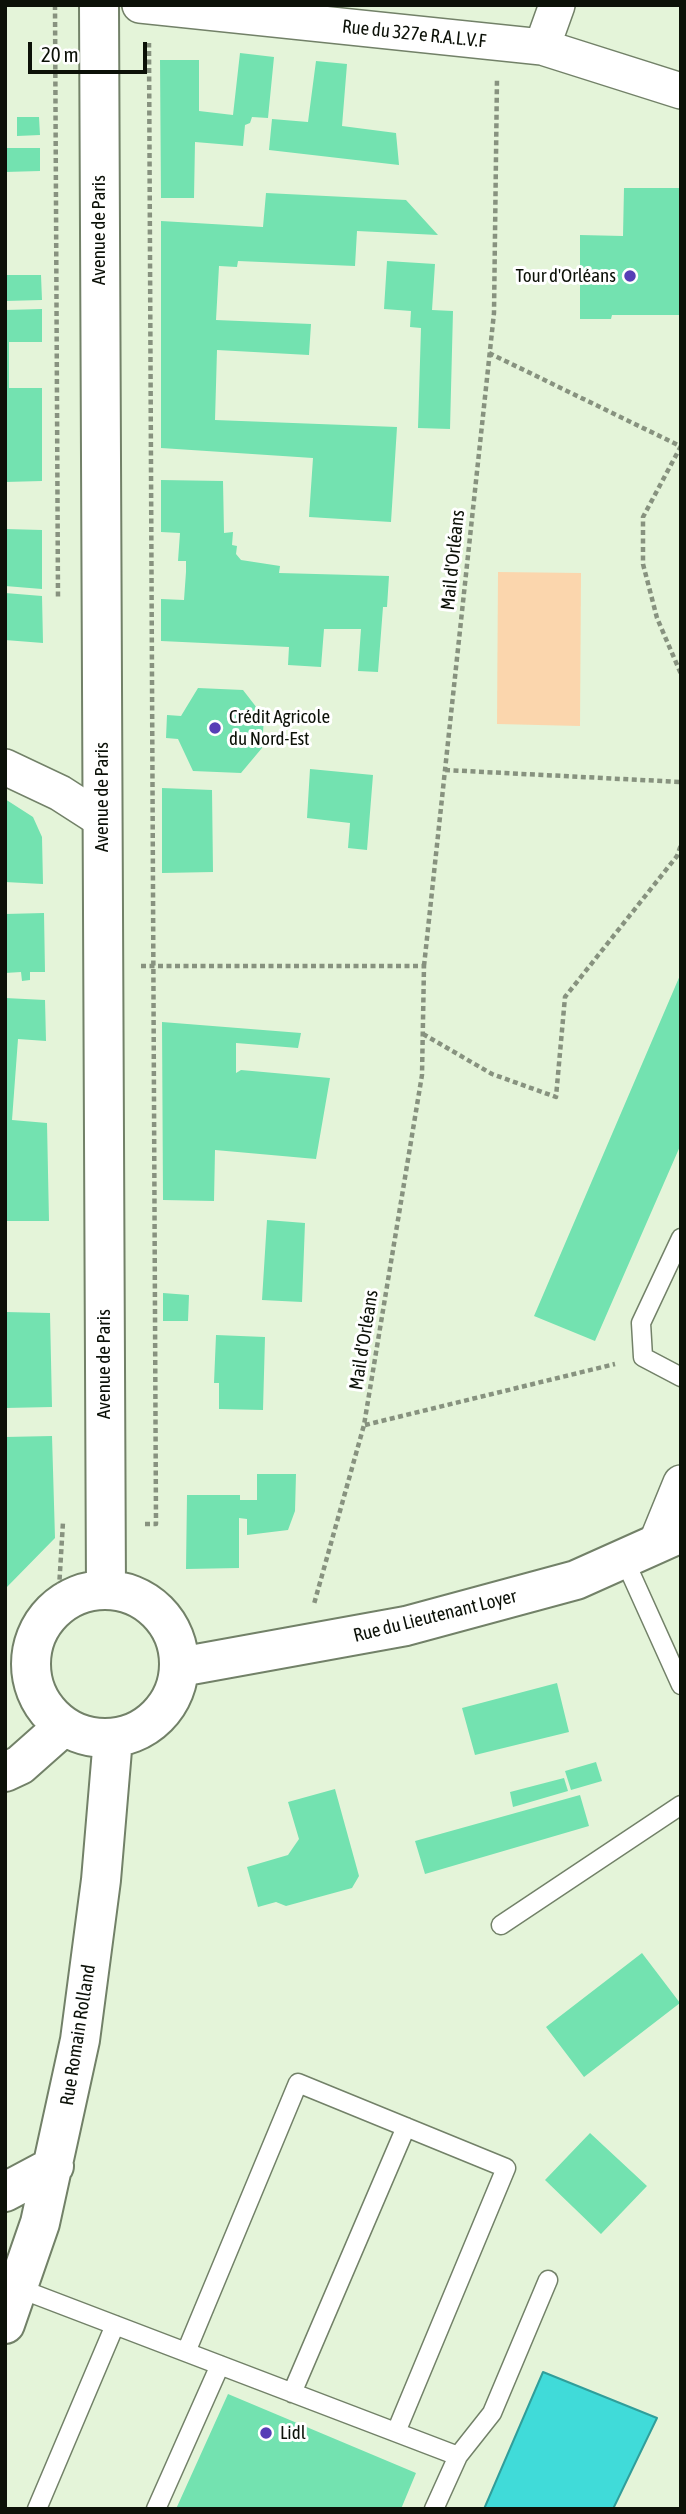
<!DOCTYPE html>
<meta charset="utf-8">
<style>
body{margin:0}
#map{position:relative;width:686px;height:2514px;overflow:hidden;background:#e4f4d9;font-family:"Asap Condensed",sans-serif}
canvas{display:block}
.frame{position:absolute;inset:0;border:7px solid #0c1108;pointer-events:none}
.scale{position:absolute;left:28px;top:42px;width:119px;height:32px;box-sizing:border-box;border:4px solid #0c1108;border-top:0;padding-left:9px;font-size:21px;line-height:24px;white-space:nowrap;color:#0c1108;-webkit-text-stroke:5px #fff;paint-order:stroke}
</style>
<div id="map">
<canvas width="686" height="2514"></canvas>
<div class="frame"></div>
<div class="scale">20 m</div>
</div>
<script>
const ctx = document.querySelector('canvas').getContext('2d');
ctx.lineJoin = 'round';
function fillPath(path, color) {
  ctx.fillStyle = color;
  ctx.fill(path, 'evenodd');
}
function toPath(rows) {
  const path = new Path2D();
  for (const r of rows) {
    if (r.length === 3) {
      path.moveTo(r[0] + r[2], r[1]);
      path.arc(r[0], r[1], r[2], 0, 2 * Math.PI);
      continue;
    }
    path.moveTo(r[0], r[1]);
    for (let i = 2; i < r.length; i += 2) path.lineTo(r[i], r[i + 1]);
  }
  return path;
}
function trace(path, color, width, dash) {
  ctx.strokeStyle = color;
  ctx.lineWidth = width;
  ctx.lineCap = dash ? 'butt' : 'round';
  ctx.setLineDash(dash || []);
  ctx.stroke(path);
}
function label(font, color, halo, rows, align = 'center') {
  ctx.font = font + ' "Asap Condensed",sans-serif';
  ctx.lineWidth = 6;
  ctx.setLineDash([]);
  ctx.textBaseline = 'middle';
  ctx.strokeStyle = halo;
  ctx.fillStyle = color;
  for (const [text, x, y, turn = 0] of rows) {
    ctx.save();
    ctx.translate(x, y);
    ctx.rotate((+turn || 0) * Math.PI / 180);
    ctx.textAlign = isNaN(turn) ? turn : align;
    if (halo) ctx.strokeText(text, 0, 0);
    ctx.fillText(text, 0, 0);
    ctx.restore();
  }
}
fillPath(toPath([
 [498,572,581,573,580,726,497,724]
]), '#fbd6ad');
const water = toPath([
 [543,2372,657,2418,613,2509,484,2509,543,2372]
]);
fillPath(water, '#40dbd9');
trace(water, '#309e9a', 2);
fillPath(toPath([
 [240,53,274,57,268,118,252,117,250,123,245,125,243,146,195,142,194,198,161,198,160,60,199,60,199,111,233,115],
 [316,61,347,64,342,126,396,133,399,165,269,150,272,119,308,122],
 [17,117,39,117,40,135,17,136],
 [5,148,40,148,40,171,5,172],
 [624,188,681,188,681,315,612,315,611,319,580,319,580,235,623,236],
 [266,193,406,200,438,235,357,231,355,266,238,261,237,267,219,266,216,320,311,324,309,355,217,350,215,420,397,427,391,522,309,517,313,458,161,448,161,221,263,227],
 [387,261,435,264,432,310,453,311,450,429,418,428,421,328,410,327,411,311,384,309],
 [5,275,41,275,42,300,5,301],
 [42,309,42,342,9,342,9,388,42,388,42,481,5,482,5,310],
 [161,480,223,481,224,533,233,532,232,545,237,546,236,554,241,560,280,566,279,573,389,576,387,607,383,607,378,672,358,671,361,629,324,629,321,667,288,665,289,647,161,641,161,599,184,600,186,572,186,561,178,561,180,533,161,532],
 [5,529,42,530,42,589,5,586],
 [5,593,42,596,43,643,5,640],
 [198,688,243,690,264,717,262,748,241,773,193,771,178,739,166,738,167,715,181,716],
 [310,769,373,775,367,850,348,848,350,823,307,818],
 [162,788,212,790,213,872,162,873],
 [5,799,33,817,42,837,43,884,5,882],
 [44,913,45,972,30,972,30,980,22,981,21,972,5,973,5,914],
 [681,973,681,1144,595,1341,534,1316],
 [5,998,45,1000,46,1041,18,1039,12,1120,47,1123,49,1221,5,1221],
 [162,1022,301,1033,298,1048,236,1043,236,1073,241,1070,330,1078,316,1159,215,1150,214,1201,163,1200],
 [267,1220,305,1223,302,1302,262,1300],
 [163,1293,189,1295,188,1321,163,1321],
 [5,1312,50,1313,52,1407,5,1408],
 [216,1335,265,1337,263,1410,219,1409,219,1383,214,1383],
 [52,1436,55,1538,5,1589,5,1437],
 [257,1474,296,1474,295,1511,288,1530,247,1535,247,1519,239,1518,239,1568,186,1569,187,1495,240,1495,240,1500,257,1500],
 [557,1683,569,1732,475,1755,462,1708],
 [596,1762,602,1781,571,1790,565,1771],
 [564,1778,568,1791,513,1807,510,1792],
 [335,1789,359,1876,352,1888,286,1906,276,1902,258,1907,247,1867,288,1855,299,1839,288,1802],
 [580,1795,589,1826,425,1874,415,1841],
 [642,1953,680,2003,584,2077,546,2027],
 [590,2133,647,2186,601,2234,545,2180],
 [228,2394,416,2473,401,2509,176,2509]
]), '#73e2b0');
const lane = toPath([
 [681,1238,641,1323,643,1357,681,1377],
 [625,1561,681,1685],
 [501,1925,681,1805],
 [18,2288,458,2456,492,2413,548,2280],
 [186,2352,298,2083,506,2168,396,2432],
 [292,2393,406,2127],
 [37,2509,115,2325],
 [156,2509,220,2365],
 [434,2509,458,2456]
]);
const street = toPath([
 [140,5,542,47,681,91],
 [542,47,557,5],
 [5,767,60,793,102,820],
 [656,1544,681,1483]
]);
const secondary = toPath([
 [99,5,106,1589],
 [105,1664,74],
 [180,1667,406,1626,576,1580,681,1533],
 [5,1772,20,1765,64,1726],
 [5,2192,54,2166],
 [5,2324,40,2223,80,2040,101,1880,113,1738]
]);
trace(lane, '#728168', 21);
trace(street, '#728168', 38);
trace(secondary, '#728168', 42);
trace(toPath([
 [55,5,58,599],
 [489,353,680,446],
 [681,446,643,517,643,564,657,618,681,674],
 [445,770,681,782],
 [141,966,424,966,422,1075,364,1425,314,1604],
 [424,966,494,313,497,78],
 [423,1034,492,1074,556,1097,565,997,677,856,681,845],
 [365,1425,615,1364],
 [145,1524,156,1524,149,43],
 [58,1605,63,1522]
]), '#87927f', 4.5, [5, 3.5]);
trace(lane, '#fff', 18);
trace(street, '#fff', 35);
trace(secondary, '#fff', 38);
for (const [x, y, r, color] of [
 [630,276,7,"#563eb6"],
 [215,728,7,"#563eb6"],
 [266,2433,7,"#563eb6"]
]) {
  const dot = new Path2D();
  dot.arc(x, y, r, 0, 2 * Math.PI);
  ctx.fillStyle = color;
  ctx.fill(dot);
  trace(dot, '#fff', 2.5);
}
label('19px', '#0c1108', '#fff', [
 ["Rue du 327e R.A.L.V.F",414,34,6],
 ["Avenue de Paris",99,230,-90],
 ["Mail d'Orléans",453,560,-84],
 ["Avenue de Paris",102,797,-90],
 ["Mail d'Orléans",364,1340,-81],
 ["Avenue de Paris",104,1364,-90],
 ["Rue du Lieutenant Loyer",435,1616,-14],
 ["Rue Romain Rolland",78,2035,-81]
]);
label('19px', '#0c1108', '#fff', [
 ["Tour d'Orléans",616,276,"right"],
 ["Crédit Agricole",229,717],
 ["du Nord-Est",229,739],
 ["Lidl",280,2433]
], 'left');
</script>
